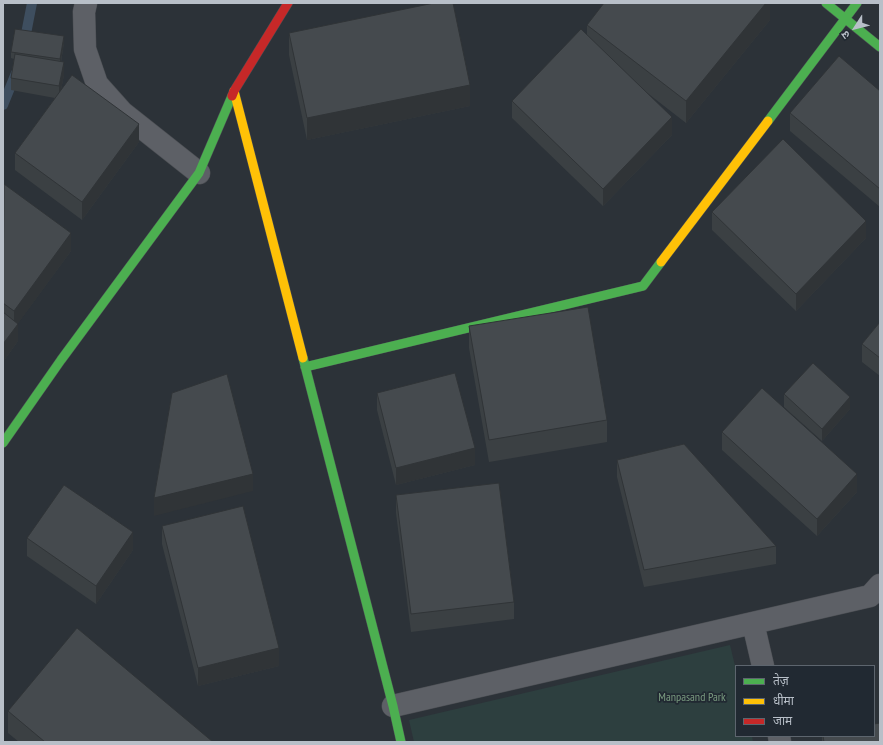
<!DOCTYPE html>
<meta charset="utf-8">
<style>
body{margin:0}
#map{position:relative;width:883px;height:745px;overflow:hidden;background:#2c3238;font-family:"PT Sans Narrow","Noto Sans Devanagari",sans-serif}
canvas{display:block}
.frame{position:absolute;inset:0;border:4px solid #b8bfc8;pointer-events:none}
.legend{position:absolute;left:735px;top:665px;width:140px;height:72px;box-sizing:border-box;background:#212932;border:1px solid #5d656e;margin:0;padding:5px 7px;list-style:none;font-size:12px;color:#b8bfc8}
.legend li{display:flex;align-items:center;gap:8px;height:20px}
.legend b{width:20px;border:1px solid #5d656e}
.north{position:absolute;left:835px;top:8px;width:40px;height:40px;-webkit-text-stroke:3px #212932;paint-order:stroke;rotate:234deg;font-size:11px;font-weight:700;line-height:16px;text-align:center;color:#b8bfc8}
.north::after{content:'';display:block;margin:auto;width:14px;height:18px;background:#b8bfc8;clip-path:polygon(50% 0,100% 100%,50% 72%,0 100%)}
</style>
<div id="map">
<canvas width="883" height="745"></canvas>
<div class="frame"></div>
<ul class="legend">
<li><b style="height:5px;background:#4caf50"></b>तेज़</li>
<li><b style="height:5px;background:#ffc107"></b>धीमा</li>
<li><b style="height:5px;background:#c62828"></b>जाम</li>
</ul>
<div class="north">उ</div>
</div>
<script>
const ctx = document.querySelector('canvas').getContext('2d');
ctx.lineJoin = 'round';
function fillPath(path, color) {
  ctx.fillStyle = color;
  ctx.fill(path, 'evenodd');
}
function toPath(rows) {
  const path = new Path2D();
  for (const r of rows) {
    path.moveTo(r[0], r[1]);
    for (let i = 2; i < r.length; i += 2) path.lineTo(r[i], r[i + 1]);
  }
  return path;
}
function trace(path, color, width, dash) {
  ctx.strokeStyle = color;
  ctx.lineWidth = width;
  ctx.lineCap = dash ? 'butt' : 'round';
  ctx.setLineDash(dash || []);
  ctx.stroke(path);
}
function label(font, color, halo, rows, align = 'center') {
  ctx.font = font + ' "PT Sans Narrow",sans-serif';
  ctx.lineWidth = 3.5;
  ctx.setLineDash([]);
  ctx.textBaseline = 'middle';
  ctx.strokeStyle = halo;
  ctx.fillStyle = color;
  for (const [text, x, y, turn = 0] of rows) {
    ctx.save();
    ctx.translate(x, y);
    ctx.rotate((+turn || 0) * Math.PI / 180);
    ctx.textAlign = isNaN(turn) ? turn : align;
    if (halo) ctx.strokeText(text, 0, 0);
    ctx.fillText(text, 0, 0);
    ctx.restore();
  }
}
fillPath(toPath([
 [730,645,736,670,736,736,752,736,753,742,414,742,409,720]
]), '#2d3f3f');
trace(toPath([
 [24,44,32,3],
 [3,105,16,73]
]), '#3e4e5f', 10);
const street = toPath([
 [86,3,84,12,85,49,97,84,122,112,199,173],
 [753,623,763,666],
 [393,706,870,596,880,585],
 [779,736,780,742]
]);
const fast = toPath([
 [826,3,880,47],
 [768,121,857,3],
 [303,358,393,706,401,742],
 [305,367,643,286,661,262],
 [3,443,61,360,199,173,232,96]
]);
const slow = toPath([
 [234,91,303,358],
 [661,262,768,121]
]);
const jam = toPath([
 [232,96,234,91,288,3]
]);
trace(street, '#4b4e53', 23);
trace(fast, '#4b4e53', 10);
trace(slow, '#4b4e53', 10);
trace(jam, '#4b4e53', 10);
trace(street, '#5d6066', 22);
trace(fast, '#4caf50', 9);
trace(slow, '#ffc107', 9);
trace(jam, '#c62828', 9);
fillPath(toPath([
 [770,3,770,20,686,123,646,92,672,135,603,206,512,118,512,101,587,35,587,25],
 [289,33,470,106,307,140,289,55],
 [64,43,61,62,64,75,61,90,139,142,82,220,15,170,15,153,55,98,11,90,11,78,14,59,11,58,11,52],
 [880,91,880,207,790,131,790,113],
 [3,185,71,251,18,323,18,341,3,362],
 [712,212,866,238,796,311,712,230],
 [880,322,880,376,862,362,862,344],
 [469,326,607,420,607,442,489,462,469,348],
 [377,393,475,465,396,485,377,410],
 [784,394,850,409,822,441,784,407],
 [722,432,857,492,817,536,722,450],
 [617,460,776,546,776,564,644,587,617,477],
 [396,495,514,602,514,619,411,632,396,513],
 [162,526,279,666,198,686,162,544],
 [27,538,133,550,96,604,27,556],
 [8,711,213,742,19,742,8,733],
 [822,736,874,736,880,742,822,742]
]), '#3b4043');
fillPath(toPath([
 [766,3,770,3,770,20,686,123,686,101],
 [64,36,64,43,60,65,60,59],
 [64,62,64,75,59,99,59,86],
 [470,85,470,106,307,140,307,118],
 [672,117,672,135,603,206,603,189],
 [139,124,139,142,82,220,82,202],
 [866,221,866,238,796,311,796,294],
 [71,233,71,251,14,329,14,311],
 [18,324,18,341,3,362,3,344],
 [850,397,850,409,822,441,822,429],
 [475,448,475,465,396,485,396,468],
 [253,474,253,491,154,516,154,498],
 [857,474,857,492,817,536,817,519],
 [133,532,133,550,96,604,96,586],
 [279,648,279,666,198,686,198,668]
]), '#303437');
const building = toPath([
 [434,3,453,3,470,85,307,118,289,33,434,3],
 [604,3,766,3,686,101,587,25,604,3],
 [15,29,64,36,60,59,11,52,15,29],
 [581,29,672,117,603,189,512,101,581,29],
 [15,54,64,62,59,86,11,78,15,54],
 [839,56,880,91,880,189,790,113,839,56],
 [72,75,139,124,82,202,15,153,72,75],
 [783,139,866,221,796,294,712,212,783,139],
 [4,184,71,233,14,311,3,303,4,184],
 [588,307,607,420,489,440,469,326,588,307],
 [3,312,18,324,3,344,3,312],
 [880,322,880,358,862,344,880,322],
 [813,363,850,397,822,429,784,394,813,363],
 [455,373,475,448,396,468,377,393,455,373],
 [227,374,253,474,154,498,172,393,227,374],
 [762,388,857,474,817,519,722,432,762,388],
 [684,444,776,546,644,570,617,460,684,444],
 [499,483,514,602,411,614,396,495,499,483],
 [64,485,133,532,96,586,27,538,64,485],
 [243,506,279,648,198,668,162,526,243,506],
 [77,628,213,742,45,742,8,711,77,628],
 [880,723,880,742,824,742,823,736,874,736,874,724,880,723]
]);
fillPath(building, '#454a4e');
trace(building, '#303437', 1);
label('12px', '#799a7f', '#212932', [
 ["Manpasand Park",692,698]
]);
</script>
